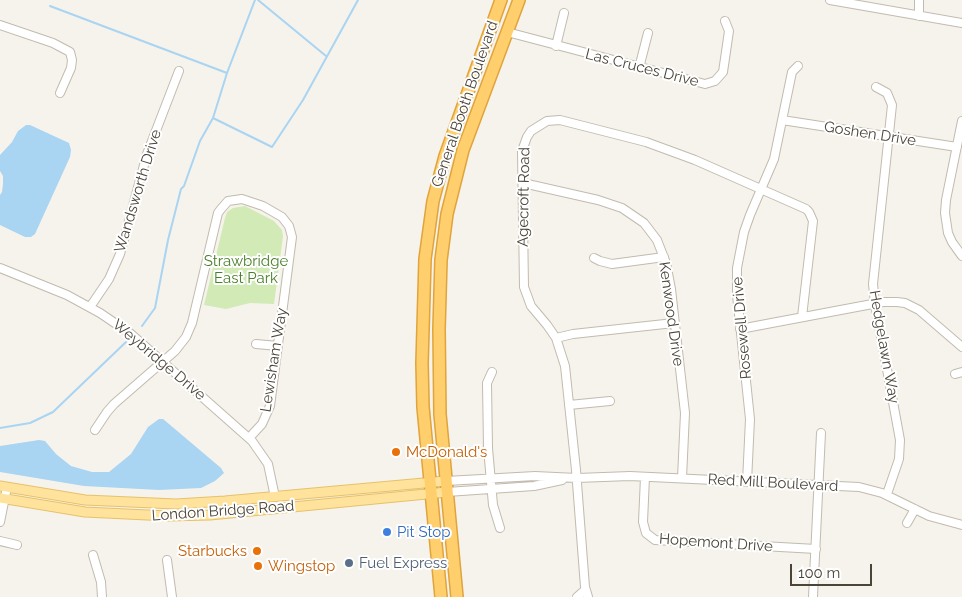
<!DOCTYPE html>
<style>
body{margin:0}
#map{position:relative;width:962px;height:597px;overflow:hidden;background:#f6f3ec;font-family:Raleway,sans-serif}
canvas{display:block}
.scale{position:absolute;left:790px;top:564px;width:82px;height:22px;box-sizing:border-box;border:2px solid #4b4439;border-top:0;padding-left:6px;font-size:15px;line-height:18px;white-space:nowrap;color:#4b4439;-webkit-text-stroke:4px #fff;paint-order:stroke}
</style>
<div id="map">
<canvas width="962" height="597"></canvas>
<div class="scale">100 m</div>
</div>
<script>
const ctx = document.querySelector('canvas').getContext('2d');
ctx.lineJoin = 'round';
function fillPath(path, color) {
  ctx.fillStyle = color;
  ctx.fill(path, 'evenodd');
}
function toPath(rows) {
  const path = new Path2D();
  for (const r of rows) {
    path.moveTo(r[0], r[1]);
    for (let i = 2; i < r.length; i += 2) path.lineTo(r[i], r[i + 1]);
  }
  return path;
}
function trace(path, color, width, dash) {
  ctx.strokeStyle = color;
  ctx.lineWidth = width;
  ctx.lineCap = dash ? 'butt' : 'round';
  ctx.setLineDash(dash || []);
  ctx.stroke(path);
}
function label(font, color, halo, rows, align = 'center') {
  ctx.font = font + ' Raleway,sans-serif';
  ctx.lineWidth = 4;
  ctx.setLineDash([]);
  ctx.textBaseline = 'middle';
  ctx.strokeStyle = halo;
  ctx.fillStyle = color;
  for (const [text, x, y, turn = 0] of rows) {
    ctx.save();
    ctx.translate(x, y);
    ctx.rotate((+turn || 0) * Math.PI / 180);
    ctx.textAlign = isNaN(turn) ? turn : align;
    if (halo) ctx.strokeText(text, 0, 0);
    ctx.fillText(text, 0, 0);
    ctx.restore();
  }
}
fillPath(toPath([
 [245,206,274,221,282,230,283,236,274,304,250,303,226,309,204,305,225,218,227,212,233,208]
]), '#d2eab5');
fillPath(toPath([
 [26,125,30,125,69,143,71,150,70,157,35,234,31,237,25,237,0,225,0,195,2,192,3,184,3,176,0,171,0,155,12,142,18,131],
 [159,419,163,419,169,424,221,468,224,473,215,481,201,488,159,490,84,486,0,472,0,446,39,440,45,441,56,454,71,466,92,472,109,472,131,454,148,427]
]), '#a9d4f2');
trace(toPath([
 [258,0,326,56],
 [50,6,227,73],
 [213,118,272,147,303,100,358,0],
 [142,326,155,308,168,240,181,189,184,186,200,141,213,118,227,73,255,0],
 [0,428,30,423,53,412,126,342]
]), '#a9d4f2', 2);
const minor = toPath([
 [830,0,962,23],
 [919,16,919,0],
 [0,25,53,43,70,52,72,60,71,68,60,93],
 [507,32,705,84,715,81,723,72,729,31,725,21],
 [556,46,564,13],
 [639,68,648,33],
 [876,87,887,93,892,105,873,284,875,304,900,440,899,459,887,494],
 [782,120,957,147],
 [962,121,946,200,945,213,948,233,952,242,962,256],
 [523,183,598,200,622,208,644,223,657,240,666,263,671,289,685,413,682,478],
 [594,258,600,261,612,264,664,257],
 [0,268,67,295,100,313,131,334,252,441,268,464,275,497],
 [90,307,109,279,120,254,147,154,179,71],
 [740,329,883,302,897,302,905,303,919,310,962,347],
 [556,338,573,334,674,323],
 [256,344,278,346],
 [492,372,487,383,488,448,493,505,500,528],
 [955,374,962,372],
 [569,405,610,401],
 [95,430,107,412,114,404,175,351,186,337,192,323,218,213,221,209,228,201,242,199,263,206,282,217,289,226,292,237,270,406,262,424,249,438],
 [645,477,643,522,646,533,655,540,816,549],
 [446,481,535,476,577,478,630,476,859,487,882,493,929,516,962,525],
 [747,482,750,419,737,295,737,268,744,232,750,215,774,159,792,72,798,66],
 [447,492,534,486,562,480],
 [0,522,7,487],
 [907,523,915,509],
 [0,541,17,545],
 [93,555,101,582,102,597],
 [167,560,172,597],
 [577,597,585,590],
 [588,597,585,587,576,470,565,366,556,338,547,325,531,306,524,287,522,151,527,137,531,131,547,121,560,120,646,142,695,160,806,209,809,212,813,221,802,317],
 [813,597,821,433]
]);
const major = toPath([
 [0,486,85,500,176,504,225,501,446,481],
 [0,498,85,512,168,516,210,515,447,492]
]);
const highway = toPath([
 [441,597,423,407,422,363,425,259,433,201,445,156,501,0],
 [457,597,440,414,439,329,441,260,447,214,463,150,519,0]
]);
trace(minor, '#c2bbae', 10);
trace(major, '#e6c16a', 11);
trace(highway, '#e0a43c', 14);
trace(minor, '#fff', 8);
trace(major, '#ffe39c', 9);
trace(highway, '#ffcf6e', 11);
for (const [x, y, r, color] of [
 [396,452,5,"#e8710a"],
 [387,532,5,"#3f7fe0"],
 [257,551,5,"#e8710a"],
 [349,563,5,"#5c6f8a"],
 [258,566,5,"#e8710a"]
]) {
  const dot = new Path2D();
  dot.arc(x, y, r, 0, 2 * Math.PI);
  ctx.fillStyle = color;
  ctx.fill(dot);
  trace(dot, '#fff', 2);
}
label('15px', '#4b4439', '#fff', [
 ["Las Cruces Drive",642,68,14],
 ["General Booth Boulevard",465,104,-71],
 ["Goshen Drive",870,134,9],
 ["Wandsworth Drive",138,191,-73],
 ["Agecroft Road",524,197,-89],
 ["Kenwood Drive",671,314,82],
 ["Rosewell Drive",742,328,-95],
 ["Hedgelawn Way",884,347,80],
 ["Weybridge Drive",159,360,40],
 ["Lewisham Way",274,360,-81],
 ["Red Mill Boulevard",773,483,3],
 ["London Bridge Road",223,511,-4],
 ["Hopemont Drive",716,543,4]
]);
label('15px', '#4a7f2a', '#fff', [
 ["Strawbridge",246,261],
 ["East Park",246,278]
]);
label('15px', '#c56008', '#fff', [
 ["McDonald's",406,452],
 ["Starbucks",247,551,"right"],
 ["Wingstop",268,566]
], 'left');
label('15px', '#366cbe', '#fff', [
 ["Pit Stop",397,532]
], 'left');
label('15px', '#4e5e75', '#fff', [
 ["Fuel Express",359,563]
], 'left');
</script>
